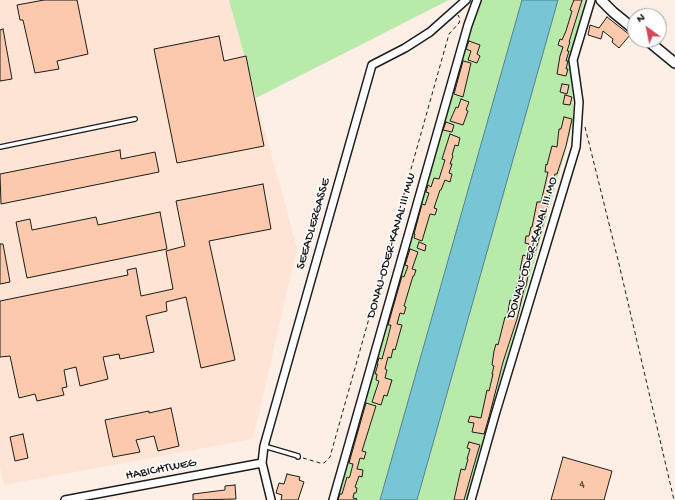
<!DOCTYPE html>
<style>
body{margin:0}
#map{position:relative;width:675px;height:500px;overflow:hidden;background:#feefe6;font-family:"Gochi Hand",sans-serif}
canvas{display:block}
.north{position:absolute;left:627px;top:8px;width:40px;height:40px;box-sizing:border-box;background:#fff;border:1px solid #a4a4a4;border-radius:50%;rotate:327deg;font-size:11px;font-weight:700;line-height:16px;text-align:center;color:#1c1c1c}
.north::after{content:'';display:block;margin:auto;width:14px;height:18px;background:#d1495b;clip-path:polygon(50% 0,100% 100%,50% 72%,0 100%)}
</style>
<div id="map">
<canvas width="675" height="500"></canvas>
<div class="north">N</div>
</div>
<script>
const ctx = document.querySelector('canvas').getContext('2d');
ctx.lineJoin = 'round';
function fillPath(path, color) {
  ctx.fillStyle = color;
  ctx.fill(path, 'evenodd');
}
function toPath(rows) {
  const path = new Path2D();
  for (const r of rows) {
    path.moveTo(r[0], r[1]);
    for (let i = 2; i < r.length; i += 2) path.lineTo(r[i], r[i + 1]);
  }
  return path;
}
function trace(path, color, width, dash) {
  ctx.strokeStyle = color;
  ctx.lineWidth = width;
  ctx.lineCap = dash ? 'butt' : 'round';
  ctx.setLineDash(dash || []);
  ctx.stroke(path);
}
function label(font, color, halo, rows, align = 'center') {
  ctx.font = font + ' "Gochi Hand",sans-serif';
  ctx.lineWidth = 3;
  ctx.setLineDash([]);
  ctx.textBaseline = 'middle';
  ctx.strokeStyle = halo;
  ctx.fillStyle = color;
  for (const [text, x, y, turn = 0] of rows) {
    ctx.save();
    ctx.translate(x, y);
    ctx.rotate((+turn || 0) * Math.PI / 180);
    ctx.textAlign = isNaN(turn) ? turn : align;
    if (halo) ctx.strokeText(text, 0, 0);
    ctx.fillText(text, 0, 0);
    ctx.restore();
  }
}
fillPath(toPath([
 [0,0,229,0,297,248,253,439,4,485,0,468]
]), '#fde4d5');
fillPath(toPath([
 [229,0,449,0,256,98],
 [481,0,522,0,380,500,336,500,470,27],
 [558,0,585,0,570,63,573,104,573,121,570,135,467,500,417,500]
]), '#b8eaaa');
const water = toPath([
 [522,0,558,0,417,500,380,500,522,0]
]);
fillPath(water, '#78c5d6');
trace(water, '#53818c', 1);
const building = toPath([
 [44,0,77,0,88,54,57,61,59,69,35,73,23,20,20,20,17,5,44,0],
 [574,0,582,0,569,42,570,42,567,51,569,51,566,61,568,61,566,69,568,69,566,76,557,74,560,56,563,47,558,45,560,39,562,40,566,31,572,11,570,10,574,0],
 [607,17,630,35,619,48,612,42,613,39,603,31,601,39,588,35,590,25,599,28,607,17],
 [3,29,12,79,0,81,0,30,3,29],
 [219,36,224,61,246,56,264,146,177,163,154,49,219,36],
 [469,41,480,45,477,54,480,56,477,63,468,60,471,51,466,49,469,41],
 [463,61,471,63,463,97,454,94,463,61],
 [562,84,569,85,567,94,560,92,562,84],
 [565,95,572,97,570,105,563,104,565,95],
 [461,99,469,102,466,110,468,111,463,125,450,121,456,107,458,108,461,99],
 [564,117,572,119,566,146,557,174,555,174,542,228,534,256,532,255,526,286,524,289,517,319,503,362,489,417,484,434,472,432,474,423,468,422,470,416,481,418,487,390,489,391,493,374,492,374,494,366,492,365,494,351,496,344,498,345,505,317,507,318,510,300,513,301,518,281,519,281,521,271,520,270,523,255,526,256,529,244,525,243,526,236,529,236,531,227,532,227,537,202,541,202,548,172,545,172,546,164,547,165,552,146,557,147,559,129,561,129,564,117],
 [446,122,454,125,452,132,443,130,446,122],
 [450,134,460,138,458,146,455,145,452,155,453,156,450,164,452,164,449,173,452,174,450,182,445,180,441,190,440,190,434,208,437,209,435,215,430,214,422,241,414,238,415,234,414,234,422,204,425,205,429,193,426,192,428,185,431,187,434,178,439,179,445,160,442,159,450,134],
 [120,150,121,159,155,152,159,172,1,204,0,174,120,150],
 [263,184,271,229,209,241,235,360,201,368,186,297,166,302,167,311,146,316,154,352,120,359,119,354,103,357,108,379,80,386,76,367,64,370,67,387,62,388,64,395,37,401,35,394,19,398,10,356,0,357,0,301,128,275,127,270,136,268,141,296,173,289,166,251,185,246,176,201,263,184],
 [160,212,167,249,27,278,16,222,30,219,32,230,96,217,98,225,160,212],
 [419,242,426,245,425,251,417,248,419,242],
 [0,244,3,244,10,282,0,284,0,244],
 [410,249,418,252,412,269,416,270,414,276,413,276,404,306,406,307,404,314,400,313,397,324,402,325,395,350,393,349,391,358,388,357,385,369,387,370,385,378,392,380,387,396,384,395,381,405,372,402,379,381,376,380,377,374,375,374,378,364,377,364,379,358,382,359,387,341,391,325,388,325,402,276,404,277,408,266,405,265,410,249],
 [366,403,376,406,362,451,366,452,364,459,360,458,357,469,363,470,362,477,359,476,355,487,357,488,356,493,354,493,353,498,357,499,356,500,338,500,340,494,342,494,347,477,349,478,350,476,353,464,349,463,366,403],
 [171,408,179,446,158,451,154,436,136,440,140,452,113,457,105,420,149,411,149,413,171,408],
 [23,434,28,458,15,461,10,437,23,434],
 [469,442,480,445,478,451,464,500,454,500,461,469,465,470,468,459,467,459,470,449,467,448,469,442],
 [563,457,612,471,604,500,551,500,563,457],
 [287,474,300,477,299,480,304,482,298,500,281,500,282,495,276,493,279,483,284,484,287,474],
 [235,485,236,499,193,500,193,494,225,490,225,486,235,485]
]);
fillPath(building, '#fcc9ac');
trace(building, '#1c1c1c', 1);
const service = toPath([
 [0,147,135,119],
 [264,446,298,456,298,457]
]);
const minor = toPath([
 [65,500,262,463],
 [271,500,262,463,264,446,372,65,405,48,430,32,466,0],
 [333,500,468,25,477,0],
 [471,500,495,415,576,147,579,102,573,60,591,0]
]);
const tertiary = toPath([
 [601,0,613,12,635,30],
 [647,40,675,63]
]);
trace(service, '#1c1c1c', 6);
trace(minor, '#1c1c1c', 10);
trace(tertiary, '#1c1c1c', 12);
trace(toPath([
 [585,127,619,264,674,500],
 [303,458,320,463,324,463,330,457,449,34,459,23,460,19,458,15]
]), '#1c1c1c', 1, [4, 3]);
trace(service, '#fff', 3.5);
trace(minor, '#fff', 7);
trace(tertiary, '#fff', 9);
label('11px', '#544740', null, [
 ["4",582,485]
]);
label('13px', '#1c1c1c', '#fff', [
 ["SEEADLERGASSE",314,224,-74],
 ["DONAU-ODER-KANAL III MW",392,246,-74],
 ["DONAU-ODER-KANAL III MO",533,248,-73],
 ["HABICHTWEG",161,470,-11]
]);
</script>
